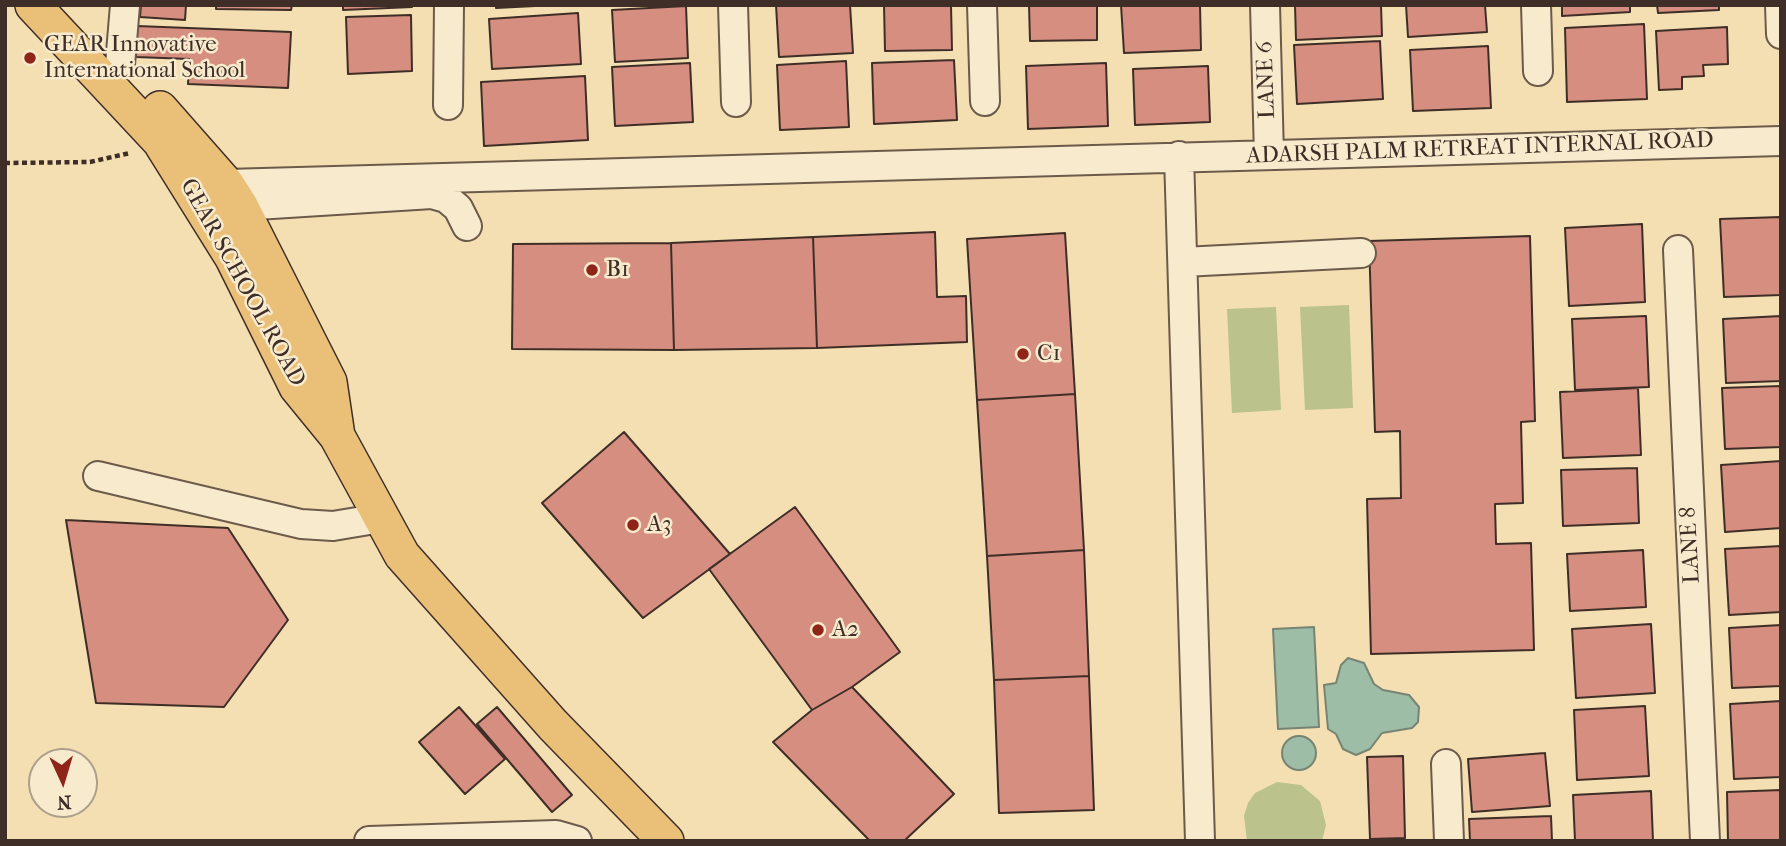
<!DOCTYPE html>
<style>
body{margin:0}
#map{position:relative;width:1786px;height:846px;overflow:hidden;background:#f3dfb2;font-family:"IM FELL French Canon",serif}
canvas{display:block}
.frame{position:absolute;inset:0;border:7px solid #3f2e27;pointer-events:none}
.north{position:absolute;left:28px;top:748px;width:70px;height:70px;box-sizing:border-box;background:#f7eacd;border:2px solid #ad9f8b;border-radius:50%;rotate:176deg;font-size:19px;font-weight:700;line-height:28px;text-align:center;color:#3f2e27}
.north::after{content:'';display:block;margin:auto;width:24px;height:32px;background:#8f2418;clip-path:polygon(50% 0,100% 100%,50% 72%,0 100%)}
</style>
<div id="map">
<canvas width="1786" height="846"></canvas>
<div class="frame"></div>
<div class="north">N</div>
</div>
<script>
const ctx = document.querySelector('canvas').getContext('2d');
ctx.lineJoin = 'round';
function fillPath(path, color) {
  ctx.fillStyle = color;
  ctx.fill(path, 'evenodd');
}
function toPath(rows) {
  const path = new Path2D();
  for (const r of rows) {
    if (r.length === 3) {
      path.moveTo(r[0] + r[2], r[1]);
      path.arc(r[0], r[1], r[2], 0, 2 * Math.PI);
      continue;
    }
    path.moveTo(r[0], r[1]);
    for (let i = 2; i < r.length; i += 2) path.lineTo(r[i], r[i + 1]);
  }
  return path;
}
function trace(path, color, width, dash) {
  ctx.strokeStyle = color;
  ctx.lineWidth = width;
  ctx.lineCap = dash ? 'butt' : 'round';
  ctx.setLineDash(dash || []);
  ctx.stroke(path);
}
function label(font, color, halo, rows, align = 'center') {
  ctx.font = font + ' "IM FELL French Canon",serif';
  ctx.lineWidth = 5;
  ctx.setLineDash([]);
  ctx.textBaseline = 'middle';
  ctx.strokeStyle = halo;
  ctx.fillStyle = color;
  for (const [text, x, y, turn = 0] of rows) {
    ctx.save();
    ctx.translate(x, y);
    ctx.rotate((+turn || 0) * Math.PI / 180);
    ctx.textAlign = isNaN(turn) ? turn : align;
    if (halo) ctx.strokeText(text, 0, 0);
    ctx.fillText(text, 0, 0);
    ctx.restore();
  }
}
fillPath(toPath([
 [1349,305,1353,408,1305,410,1300,307],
 [1276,307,1281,410,1232,413,1227,309],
 [1277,782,1301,785,1320,801,1326,825,1322,841,1247,841,1244,816,1248,803,1255,793]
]), '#bbc28c');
const water = toPath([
 [1314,627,1319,727,1278,729,1273,629,1314,627],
 [1348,658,1364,663,1374,684,1383,690,1409,695,1419,707,1418,722,1412,728,1382,733,1370,749,1356,755,1343,749,1336,734,1328,729,1324,685,1336,683,1341,665,1348,658],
 [1299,753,17]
]);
fillPath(water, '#9dbda7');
trace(water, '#778474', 2);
const building = toPath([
 [141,5,186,5,185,20,140,17,141,5],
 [216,5,292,5,291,10,216,9,216,5],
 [343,5,412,5,412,7,343,10,343,5],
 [496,5,555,5,496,8,496,5],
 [776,5,850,5,853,53,779,57,776,5],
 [884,5,951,5,952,50,885,51,884,5],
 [1029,5,1097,5,1097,40,1030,41,1029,5],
 [1121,5,1200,5,1201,50,1124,53,1121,5],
 [1295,5,1381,5,1382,36,1296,40,1295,5],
 [1406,5,1485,5,1487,32,1408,37,1406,5],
 [1562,5,1630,5,1630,12,1562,16,1562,5],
 [1657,5,1719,5,1719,10,1658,13,1657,5],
 [686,6,688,58,615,62,612,10,686,6],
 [578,13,581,64,492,69,489,19,578,13],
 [411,15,412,71,348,74,346,17,411,15],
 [1644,24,1647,99,1567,102,1565,28,1644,24],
 [137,26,291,32,288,88,188,84,189,59,136,57,137,26],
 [1727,27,1728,64,1703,65,1704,76,1682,77,1682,89,1659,90,1656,31,1727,27],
 [1380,41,1383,99,1297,104,1294,45,1380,41],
 [1488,46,1491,108,1413,111,1410,50,1488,46],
 [954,60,957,120,874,124,872,63,954,60],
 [846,61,849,127,780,130,777,65,846,61],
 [690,63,693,122,615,126,612,67,690,63],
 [1106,63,1108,126,1028,129,1026,66,1106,63],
 [1208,66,1210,122,1135,125,1133,69,1208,66],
 [585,76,588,140,484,146,481,82,585,76],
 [1781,217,1781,295,1724,297,1720,219,1781,217],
 [1642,224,1645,302,1569,306,1565,228,1642,224],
 [935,232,937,297,966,296,967,342,817,348,813,237,935,232],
 [1065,233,1075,394,977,400,967,239,1065,233],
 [1530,236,1535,421,1521,422,1523,503,1495,504,1496,544,1531,543,1534,650,1371,654,1367,499,1401,498,1400,431,1375,432,1369,241,1530,236],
 [813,237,817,348,674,350,671,243,813,237],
 [671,243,674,350,512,349,513,244,671,243],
 [1646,316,1649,387,1575,390,1572,319,1646,316],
 [1781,316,1781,381,1726,383,1723,319,1781,316],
 [1781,386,1781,447,1725,449,1722,388,1781,386],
 [1638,388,1641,455,1563,458,1560,392,1638,388],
 [1075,394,1084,550,987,556,977,400,1075,394],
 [624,432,730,554,643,618,542,503,624,432],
 [1781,461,1781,528,1725,532,1721,465,1781,461],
 [1637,468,1639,523,1563,526,1561,470,1637,468],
 [795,507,900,652,852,687,812,710,709,569,795,507],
 [66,520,228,528,288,620,224,707,96,703,66,520],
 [1781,546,1781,612,1729,615,1725,549,1781,546],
 [1084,550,1089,676,994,680,987,556,1084,550],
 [1643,550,1646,607,1570,611,1567,554,1643,550],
 [1651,624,1655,693,1576,698,1572,629,1651,624],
 [1781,625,1781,686,1732,688,1729,628,1781,625],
 [1089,676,1094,810,999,813,994,680,1089,676],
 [852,687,954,794,904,841,870,841,773,742,812,710,852,687],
 [1781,701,1781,777,1734,779,1730,704,1781,701],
 [1645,706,1649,776,1577,780,1574,710,1645,706],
 [459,707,505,759,465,794,419,742,459,707],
 [497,707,572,795,552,812,477,724,497,707],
 [1545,753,1550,806,1472,812,1468,759,1545,753],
 [1403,756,1405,838,1370,839,1367,757,1403,756],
 [1781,790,1781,841,1728,841,1727,792,1781,790],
 [1651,791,1653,841,1575,841,1573,795,1651,791],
 [1551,816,1552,841,1470,841,1469,819,1551,816]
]);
fillPath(building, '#d58e7f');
trace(building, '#3f2e27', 2);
const minor = toPath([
 [733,5,736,102],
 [982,5,985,101],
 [1265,5,1269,155],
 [1536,5,1538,71],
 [1780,5,1781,34],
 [120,65,125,5],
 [448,105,449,5],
 [1179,156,1200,841],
 [226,184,1781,141],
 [240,206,432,194,446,198,458,208,467,226],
 [1678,250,1705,841],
 [1183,262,1361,253],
 [98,476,301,524,333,526,381,518],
 [1446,764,1449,841],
 [369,841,556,835,577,841]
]);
const major = toPath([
 [33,5,160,141,233,258,297,387,337,436,402,555,553,725,666,841],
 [160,109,226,184,240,206,329,382,337,436]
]);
trace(minor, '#6c5a4a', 32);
trace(major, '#3f2e27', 38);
trace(toPath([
 [5,163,90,162,130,153]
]), '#3f2e27', 4.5, [5, 3.5]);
trace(minor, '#f7eacd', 28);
trace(major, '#eac079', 35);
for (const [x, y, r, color] of [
 [30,58,7,"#8f2418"],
 [592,270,7,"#8f2418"],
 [1023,354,7,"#8f2418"],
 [633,525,7,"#8f2418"],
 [818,630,7,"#8f2418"]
]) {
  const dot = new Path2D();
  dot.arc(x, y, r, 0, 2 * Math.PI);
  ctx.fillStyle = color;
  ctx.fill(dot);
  trace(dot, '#f7eacd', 2.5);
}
label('23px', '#3f2e27', '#f7eacd', [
 ["GEAR Innovative",44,45],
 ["International School",44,71],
 ["B1",606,270],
 ["C1",1037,354],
 ["A3",647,525],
 ["A2",832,630]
], 'left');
label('23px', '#3f2e27', '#f7eacd', [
 ["LANE 6",1267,80,-92],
 ["ADARSH PALM RETREAT INTERNAL ROAD",1480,149,-2],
 ["GEAR SCHOOL ROAD",242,283,61],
 ["LANE 8",1691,545,-93]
]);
</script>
